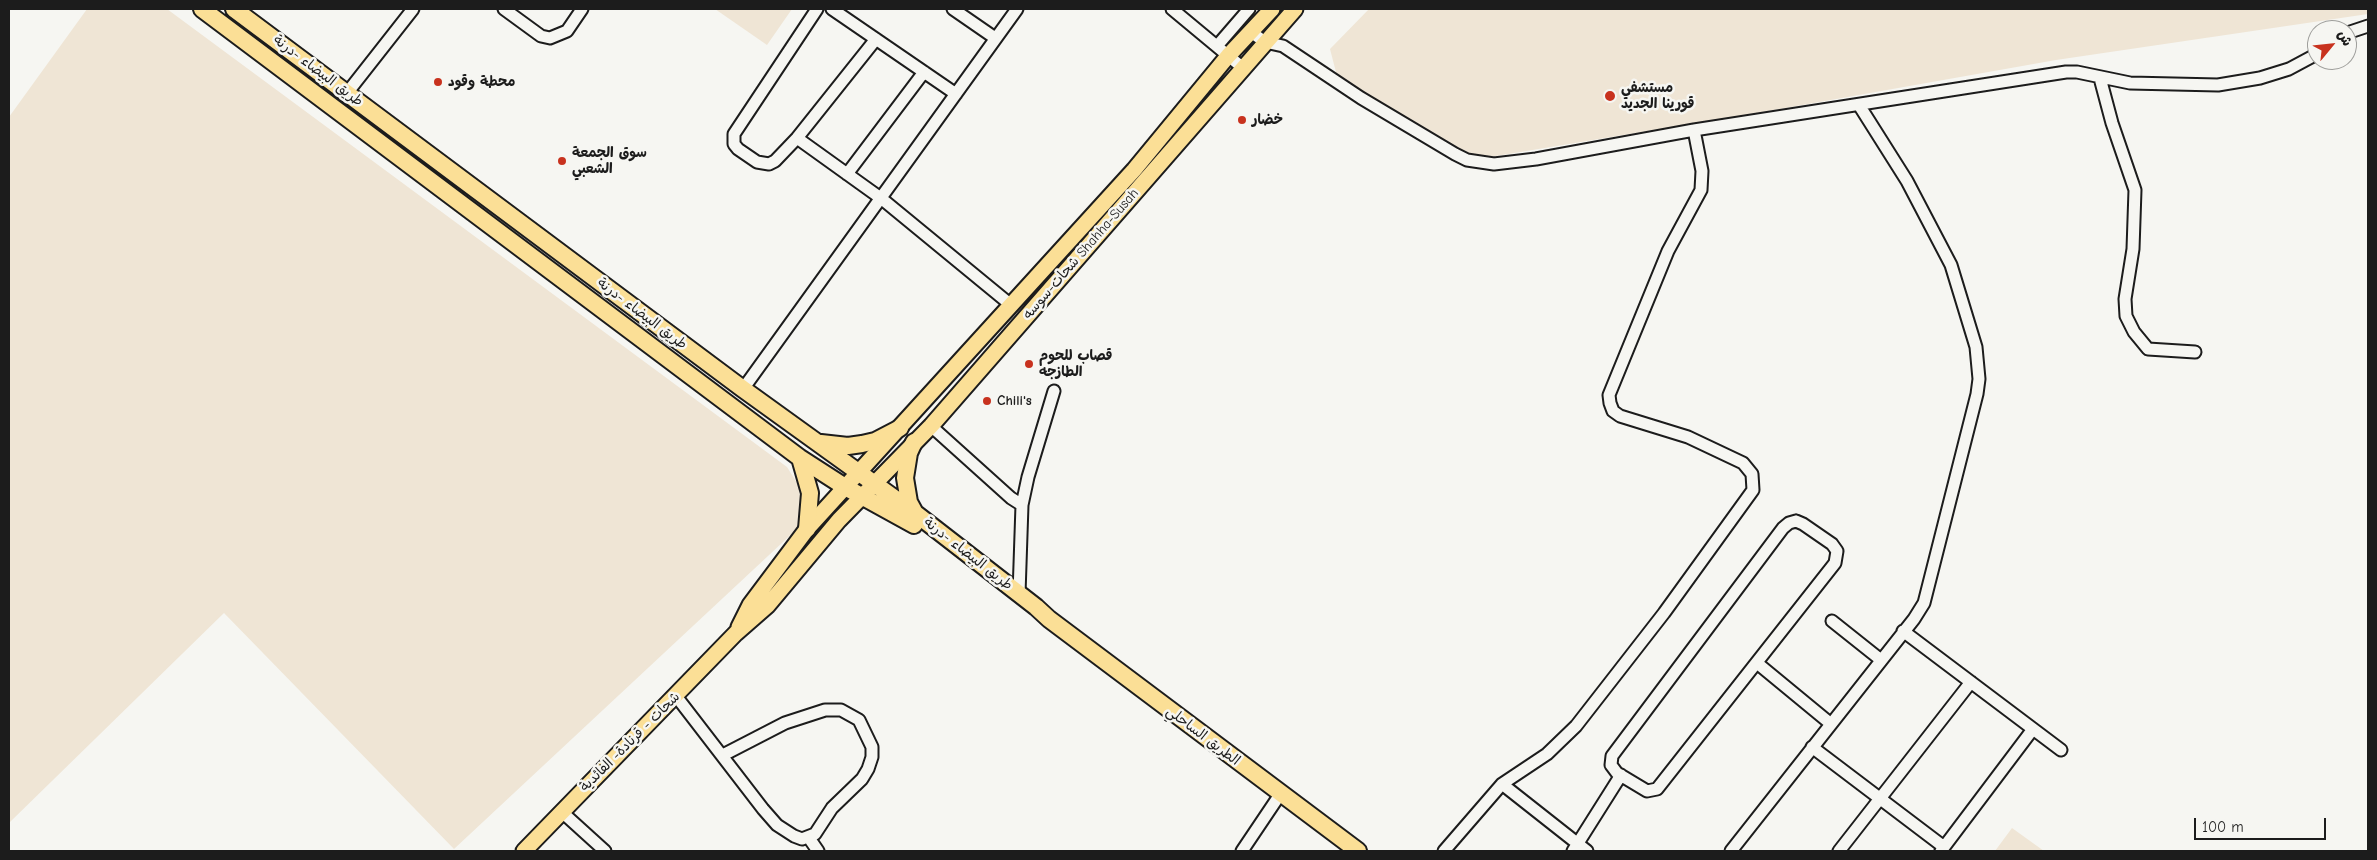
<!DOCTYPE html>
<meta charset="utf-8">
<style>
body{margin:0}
#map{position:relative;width:2377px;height:860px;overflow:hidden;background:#f6f6f2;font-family:"Comic Neue","Playpen Sans Arabic",sans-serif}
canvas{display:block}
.frame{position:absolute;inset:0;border:10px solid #1c1c1c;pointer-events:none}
.north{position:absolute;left:2307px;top:20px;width:50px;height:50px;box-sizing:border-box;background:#f6f6f2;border:1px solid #9f9f9c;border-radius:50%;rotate:62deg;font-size:14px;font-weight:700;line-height:20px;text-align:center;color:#1c1c1c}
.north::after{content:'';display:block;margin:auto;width:18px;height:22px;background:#c8321e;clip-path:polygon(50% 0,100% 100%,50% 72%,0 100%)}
.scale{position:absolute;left:2194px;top:818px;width:132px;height:22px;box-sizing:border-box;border:2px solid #1c1c1c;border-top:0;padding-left:6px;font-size:15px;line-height:18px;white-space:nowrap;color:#1c1c1c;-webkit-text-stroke:4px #f6f6f2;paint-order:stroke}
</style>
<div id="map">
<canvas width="2377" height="860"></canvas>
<div class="frame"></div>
<div class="north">ش</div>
<div class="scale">100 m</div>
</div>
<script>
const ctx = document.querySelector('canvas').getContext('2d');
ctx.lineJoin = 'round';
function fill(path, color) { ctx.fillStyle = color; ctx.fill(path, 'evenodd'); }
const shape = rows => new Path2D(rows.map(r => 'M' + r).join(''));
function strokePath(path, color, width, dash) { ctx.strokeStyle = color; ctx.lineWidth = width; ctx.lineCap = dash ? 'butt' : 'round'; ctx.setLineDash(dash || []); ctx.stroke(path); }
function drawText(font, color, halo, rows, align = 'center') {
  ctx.font = font + ' "Comic Neue","Playpen Sans Arabic",sans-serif'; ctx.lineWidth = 5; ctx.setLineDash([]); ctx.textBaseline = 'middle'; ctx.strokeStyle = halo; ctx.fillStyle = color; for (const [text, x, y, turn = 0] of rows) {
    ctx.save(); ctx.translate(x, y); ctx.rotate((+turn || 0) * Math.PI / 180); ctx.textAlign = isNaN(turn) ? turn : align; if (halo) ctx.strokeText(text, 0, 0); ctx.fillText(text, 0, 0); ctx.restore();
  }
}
const built = shape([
 [87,9,167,9,787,467,799,486,801,508,798,528,454,849,224,613,10,822,9,117],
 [715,9,792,9,767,45],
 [1369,9,2368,9,2368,14,2056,60,1763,112,1484,158,1471,155,1338,80,1330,49],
 [2012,828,2044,851,1995,851]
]);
const minor = shape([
 [504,9,541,36,550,38,567,31,582,9],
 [817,9,734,134,734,144,738,149,757,162,769,164,775,161,797,138,876,39],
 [832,9,956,94],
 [953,9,995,38],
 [1172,9,1243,68],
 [1251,32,1265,42,1283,46,1361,98,1455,154,1467,160,1494,164,1536,159,1694,130,2066,72,2077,72,2130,83,2218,85,2260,78,2289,69,2317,54],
 [2347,33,2368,26],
 [1217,46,1249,9],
 [2100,78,2112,123,2135,190,2133,249,2125,299,2126,316,2134,332,2148,349,2195,352],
 [347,93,413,9],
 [797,138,882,199,1011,305],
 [847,174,924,72],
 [743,389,1017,9],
 [931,426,1011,498,1022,505,1028,477,1054,391],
 [1796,521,1803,524,1832,544,1837,551,1835,563,1657,789,1647,791,1617,773,1611,765,1612,756,1783,528,1789,523,1796,521],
 [1019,594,1022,505],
 [1832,621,1881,660],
 [1903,631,2061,750],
 [1757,663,1831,724],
 [676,696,763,809,777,825,794,836,802,839,815,834,832,808,862,779,868,769,872,757,872,747,859,720,841,710,825,710,785,723,723,755],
 [1812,747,1944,847],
 [1502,784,1587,851],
 [562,812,605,851],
 [809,838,818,851],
 [1242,851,1281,793],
 [1444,851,1502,784,1547,754,1576,726,1664,613,1753,490,1752,474,1743,463,1688,437,1620,416,1613,411,1610,403,1609,395,1668,251,1701,190,1702,171,1694,130],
 [1573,851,1621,775],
 [1731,851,1914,619,1924,603,1977,394,1979,379,1976,347,1951,265,1907,181,1859,105],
 [1839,851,1971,682],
 [1941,851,2033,729]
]);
const major = shape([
 [739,627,750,605,807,529,1134,170,1228,56,1272,9],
 [524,851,736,633,768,605,839,520,931,426,1295,9]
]);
const highway = shape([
 [202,9,800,458,845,487,914,525],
 [234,9,743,389,915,513,1036,607,1049,619,1358,851],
 [914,442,909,453,905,478,909,502,915,513],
 [821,443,848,446,862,444,875,441,900,428],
 [800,458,810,493,807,529]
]);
const markers = [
 [438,82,5,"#c8321e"],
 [1610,96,6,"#c8321e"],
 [1242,120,5,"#c8321e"],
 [562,161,5,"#c8321e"],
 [1029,364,5,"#c8321e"],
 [987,401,5,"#c8321e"]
];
const streetNames = [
 ["طريق البيضاء -درنة",318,71,37],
 ["شحات-سوسه Shahha-Susah",1081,254,-49],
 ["طريق البيضاء -درنة",642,314,37],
 ["طريق البيضاء -درنة",968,554,38],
 ["الطريق الساحلي",1203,736,37],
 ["شحات - قرنادة- الفائدية",630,742,-45]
];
const poiNames = [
 ["محطة وقود",448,82],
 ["مستشفي",1621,88],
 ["قورينا الجديد",1621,104],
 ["خضار",1252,120],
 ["سوق الجمعة",572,153],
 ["الشعبي",572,169],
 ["قصاب للحوم",1039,356],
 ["الطازجه",1039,372],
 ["Chili's",997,401]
];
fill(built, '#efe5d5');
strokePath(minor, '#1c1c1c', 15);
strokePath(major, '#1c1c1c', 19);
strokePath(highway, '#1c1c1c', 20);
strokePath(minor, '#f6f6f2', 11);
strokePath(major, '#fbdf96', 15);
strokePath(highway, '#fbdf96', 16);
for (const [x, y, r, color] of markers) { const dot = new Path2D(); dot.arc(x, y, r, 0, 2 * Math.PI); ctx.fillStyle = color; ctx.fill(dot); strokePath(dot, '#f6f6f2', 2); }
drawText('14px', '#1c1c1c', '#f6f6f2', streetNames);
drawText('bold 14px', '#1c1c1c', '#f6f6f2', poiNames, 'left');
</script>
